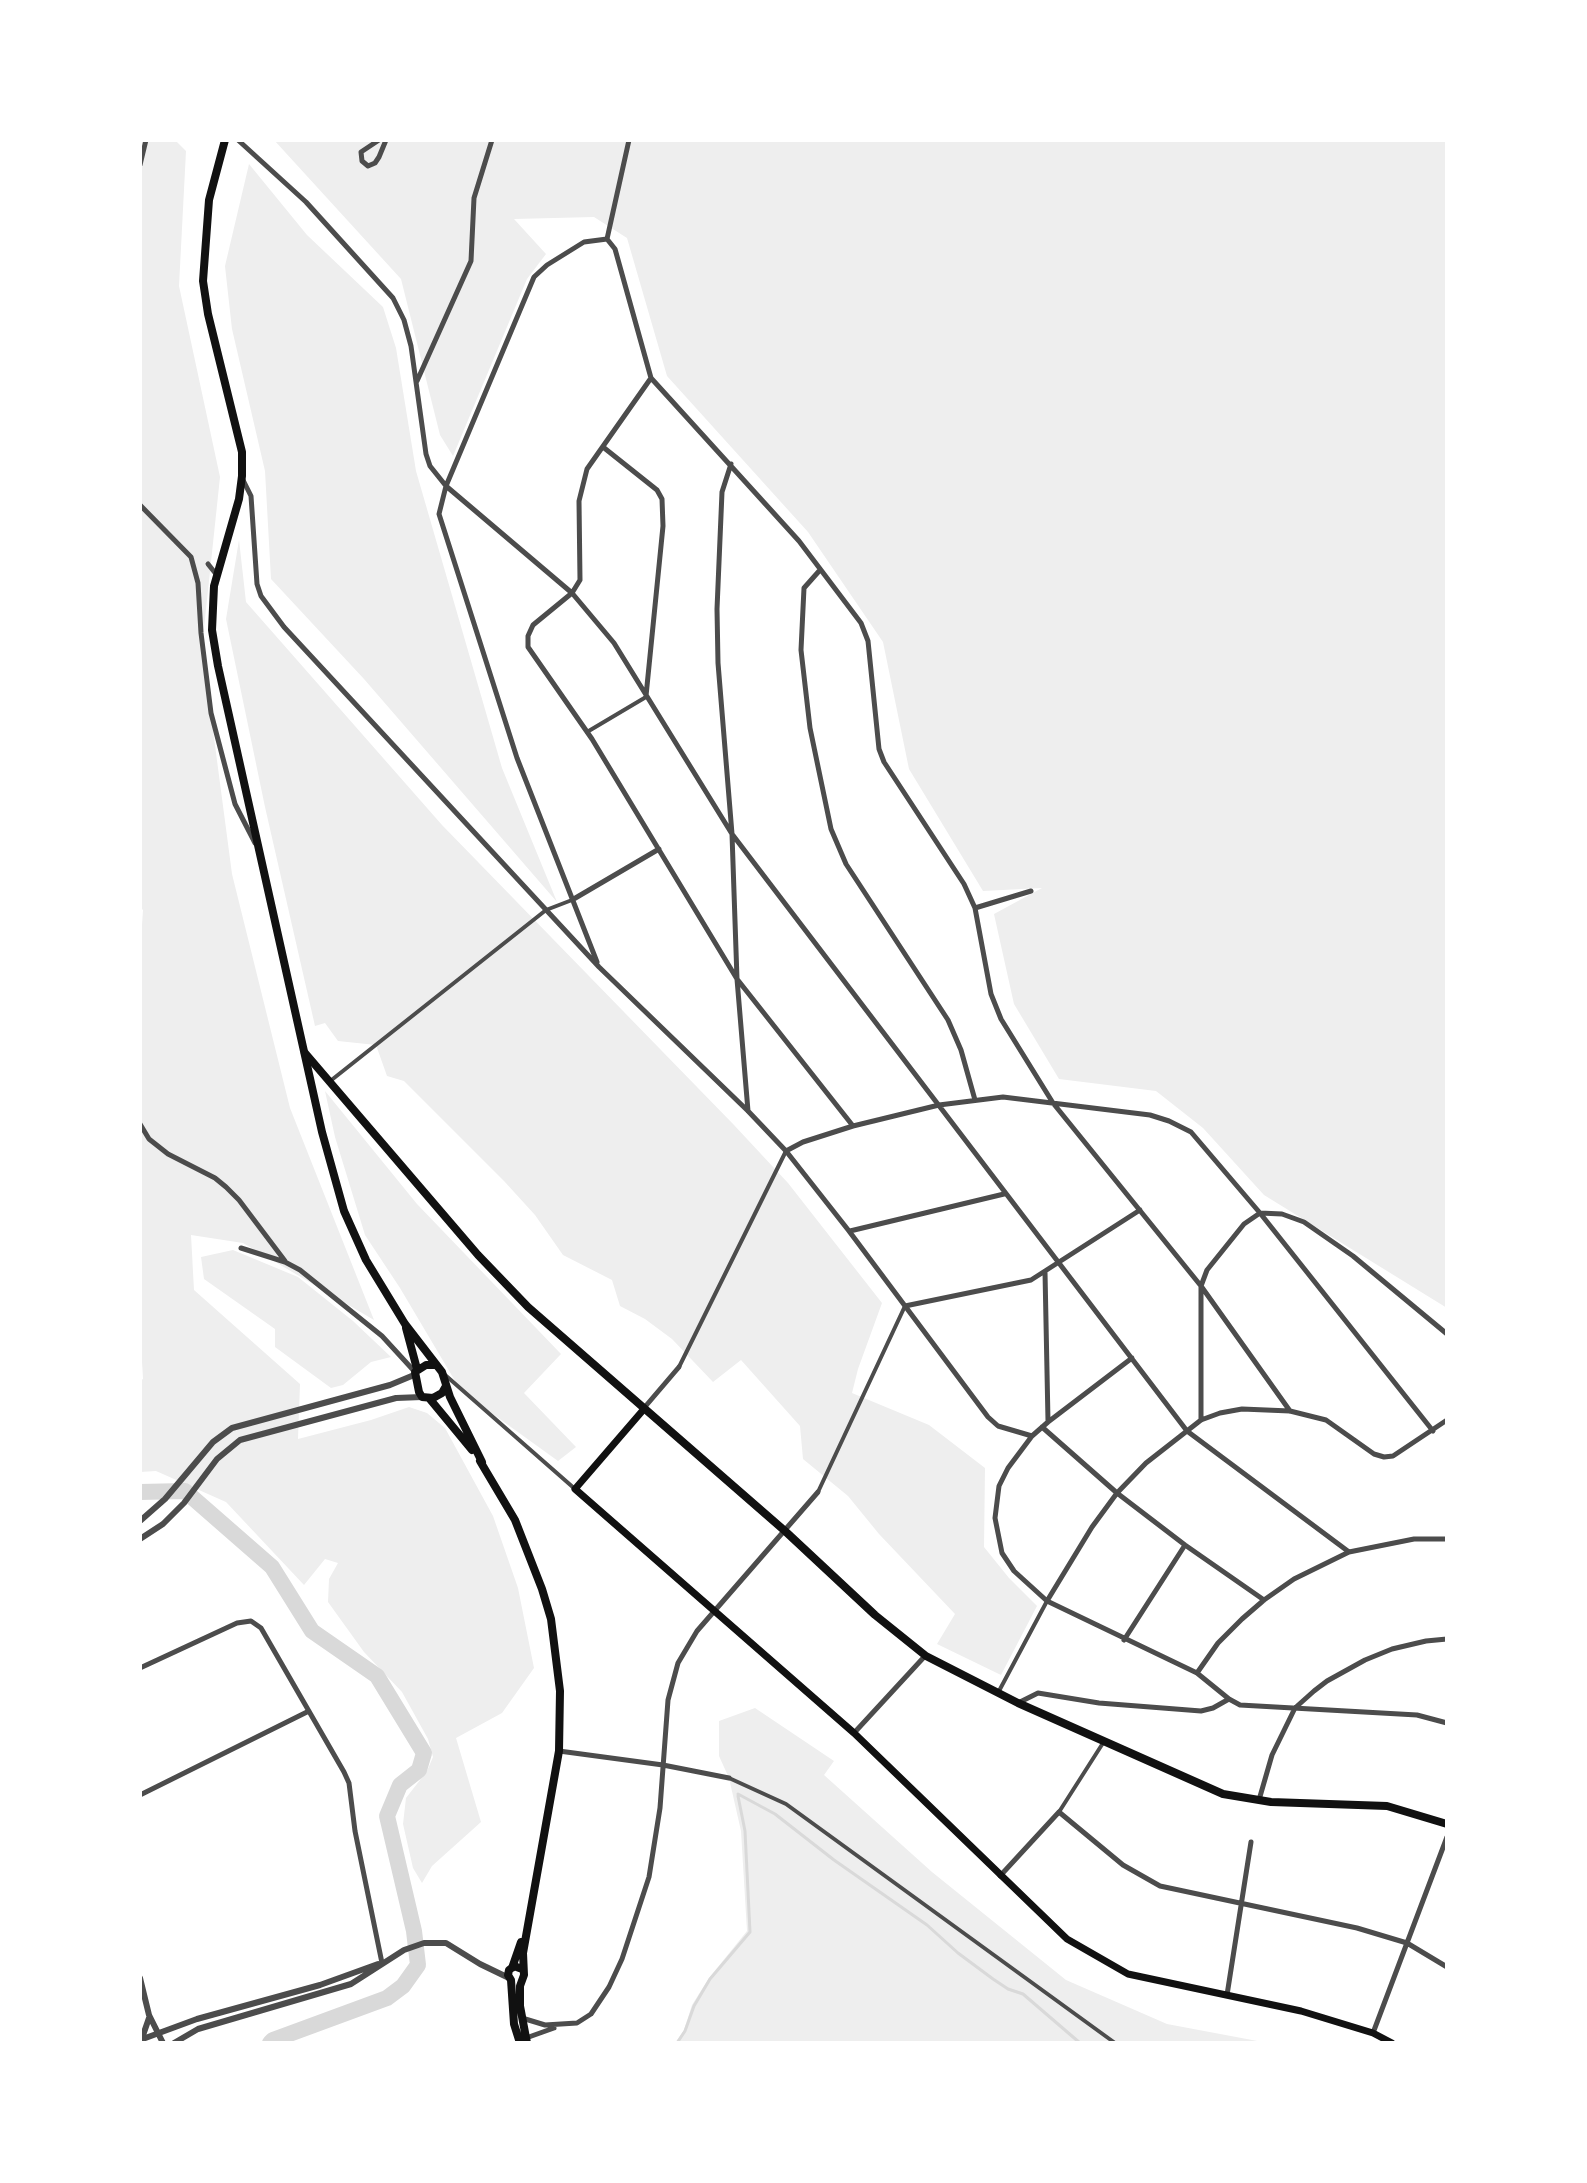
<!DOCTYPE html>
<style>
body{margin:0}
#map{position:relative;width:1587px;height:2183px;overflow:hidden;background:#fff;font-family:"Varela Round",sans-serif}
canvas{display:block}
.frame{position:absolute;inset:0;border:142px solid #fff;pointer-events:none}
</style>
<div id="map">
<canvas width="1587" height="2183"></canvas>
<div class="frame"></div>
</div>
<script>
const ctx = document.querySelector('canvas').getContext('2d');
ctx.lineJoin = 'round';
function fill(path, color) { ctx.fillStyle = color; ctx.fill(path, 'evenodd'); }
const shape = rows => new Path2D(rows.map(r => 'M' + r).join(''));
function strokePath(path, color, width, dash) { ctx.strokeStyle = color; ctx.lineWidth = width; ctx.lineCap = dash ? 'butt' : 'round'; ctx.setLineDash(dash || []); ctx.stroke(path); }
const green = shape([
 [140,140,175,140,186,151,179,286,220,477,202,647,232,874,290,1108,374,1320,243,1243,191,1235,194,1290,300,1384,298,1439,371,1420,409,1407,427,1413,445,1428,493,1516,518,1588,534,1668,502,1713,456,1738,481,1822,432,1866,422,1883,413,1868,403,1824,406,1798,427,1771,433,1757,428,1739,402,1692,364,1652,328,1602,329,1579,338,1563,325,1559,304,1585,226,1502,156,1471,140,1472,140,1381,143,1379,140,1327,140,954,143,910,140,907],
 [274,140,1447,140,1447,1308,1264,1195,1203,1128,1156,1091,1059,1079,1014,1004,994,914,1042,888,983,891,909,769,883,642,808,532,667,376,627,238,594,217,514,219,546,254,527,279,453,456,440,435,401,279],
 [249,164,307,235,383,307,396,348,416,471,502,768,557,902,364,679,271,579,265,471,232,329,225,266],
 [239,540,246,602,442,825,734,1125,788,1183,882,1303,858,1369,852,1393,929,1425,985,1468,984,1547,1009,1578,1037,1606,1001,1675,937,1644,955,1614,879,1534,848,1496,803,1459,800,1426,741,1360,713,1382,672,1339,645,1319,620,1306,612,1280,563,1255,535,1215,504,1181,404,1081,387,1076,376,1045,338,1041,325,1023,315,1026,265,807,226,619],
 [325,1091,417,1204,561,1354,524,1393,576,1447,558,1461,461,1391,400,1288,365,1235,335,1137],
 [233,1250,298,1277,353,1321,391,1357,371,1362,343,1385,331,1388,275,1347,275,1329,204,1279,201,1257],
 [755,1708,834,1761,824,1775,932,1872,1066,1980,1167,2024,1268,2043,675,2043,684,2030,692,2005,709,1978,747,1931,741,1831,729,1778,719,1756,719,1721]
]);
const stream = shape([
 [738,1794,775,1814,834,1860,927,1925,958,1953,993,1979,1008,1989,1023,1994,1080,2043],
 [677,2043,685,2031,694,2006,710,1979,750,1932,745,1831,738,1796]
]);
const river = shape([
 [140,1492,185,1491,272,1567,312,1631,377,1676,424,1753,419,1770,400,1785,387,1816,414,1931,418,1965,403,1986,387,1998,273,2040,270,2043]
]);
const pedestrian = shape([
 [587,732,646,697],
 [329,1082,546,910,572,900],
 [679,1367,786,1151],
 [444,1374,575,1489],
 [818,1492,905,1306],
 [999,1691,1047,1601],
 [729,1778,786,1804,1115,2043],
 [1059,1812,1103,1743]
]);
const minor = shape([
 [238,140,306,202,393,298,404,320,411,346,426,454,430,466,446,486,572,593,614,643,732,834,1187,1431,1349,1552],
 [379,140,361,152,362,161,368,166,375,163,379,157,386,140],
 [629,140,607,239,615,249,651,378,799,541,861,623,868,641,879,749,884,762,964,884,975,908,991,994,1001,1019,1053,1103,1201,1286,1290,1411],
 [140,165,146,140],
 [651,378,587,469,579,501,580,580,572,593,533,625,528,636,528,647,592,739,737,979,853,1126],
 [417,381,471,261,474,198,492,140],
 [603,447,657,490,662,499,663,526,646,696],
 [731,464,722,492,717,609,718,663,732,834,737,979,748,1111],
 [243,480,251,496,257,584,261,596,284,627,599,967,748,1111,786,1151,849,1231,988,1417,998,1426,1032,1436],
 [140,505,191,557,198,583,201,633,211,713,235,804,255,843],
 [208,564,216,574],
 [820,570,804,588,801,650,810,728,831,829,846,864,948,1020,961,1050,975,1100],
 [572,900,659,849],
 [975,908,1031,891],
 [597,962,517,758,439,514,446,486,534,277,547,265,584,242,607,239],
 [140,1124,149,1139,168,1154,215,1178,226,1187,239,1200,285,1261],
 [786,1151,803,1142,853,1126,939,1105,1003,1097,1150,1115,1169,1121,1191,1132,1260,1213,1433,1431],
 [850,1231,1004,1194],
 [241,1248,285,1262,300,1270,382,1336,415,1372],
 [1045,1272,1048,1421],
 [905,1306,1031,1280,1140,1210],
 [1132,1358,1048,1422,1032,1436,1008,1468,999,1486,995,1518,1002,1553,1014,1571,1047,1601,1197,1673,1229,1699,1240,1705,1417,1715,1447,1723],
 [644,1408,679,1367],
 [1201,1420,1201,1286,1207,1270,1244,1224,1260,1213,1282,1214,1304,1222,1353,1256,1447,1334],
 [1042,1427,1117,1493,1185,1545,1264,1600],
 [1047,1601,1092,1527,1117,1493,1146,1463,1201,1420,1220,1413,1242,1409,1290,1411,1326,1420,1374,1454,1384,1457,1393,1456,1447,1420],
 [1124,1640,1185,1545],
 [140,1668,237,1623,251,1621,261,1628,344,1772,349,1783,355,1831,382,1963],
 [1197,1673,1218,1643,1242,1619,1264,1600,1294,1579,1349,1552,1414,1539,1447,1539],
 [1018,1703,1038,1693,1099,1703,1201,1711,1213,1708,1229,1699],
 [854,1733,925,1656],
 [559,1751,663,1765,729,1778],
 [140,1795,309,1711],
 [1259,1800,1272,1755,1295,1708,1314,1691,1327,1681,1365,1660,1392,1649,1426,1641,1447,1639],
 [1000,1876,1059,1812,1123,1865,1160,1886,1357,1928,1407,1943,1447,1967],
 [1227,1995,1251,1842],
 [522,2018,545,2025,577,2023,591,2014,609,1987,622,1959,649,1877,660,1808,668,1700,678,1663,697,1631,818,1492],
 [1373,2033,1447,1837],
 [526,2038,554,2028]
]);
const tertiary = shape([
 [140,1521,165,1499,213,1442,232,1428,390,1385,414,1375],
 [140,1539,163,1524,184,1503,217,1459,240,1440,396,1398,422,1397],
 [140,1978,149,2015,163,2043],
 [140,2040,197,2019,320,1985,378,1964],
 [141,2041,149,2018],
 [174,2043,198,2029,351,1984,404,1950,424,1943,446,1943,480,1964,509,1978]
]);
const secondary = shape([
 [644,1409,575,1489,854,1733,1067,1939,1128,1974,1301,2011,1373,2033,1392,2043]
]);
const primary = shape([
 [225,140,209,200,203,281,208,314,242,452,242,476,239,499,214,586,212,630,218,666,322,1132,344,1211,366,1260,405,1324,442,1372,450,1397,482,1462],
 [406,1328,417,1369],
 [435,1365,426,1365,415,1372,419,1392,422,1397,433,1398,442,1393,446,1386],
 [429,1398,472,1450],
 [480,1461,515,1520,542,1589,551,1619,560,1691,559,1751,523,1953,524,1975,520,1986,520,2006,527,2043],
 [512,1968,521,1942],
 [520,2043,514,2024,511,1980,508,1975,509,1970,514,1966,522,1969]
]);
const trunk = shape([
 [305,1053,478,1255,528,1307,785,1531,875,1615,926,1656,1018,1703,1223,1794,1271,1802,1387,1806,1447,1824]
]);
fill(green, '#eee');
strokePath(stream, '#d9d9d9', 3);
strokePath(river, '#d9d9d9', 16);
strokePath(pedestrian, '#4c4c4c', 4);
strokePath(minor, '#4c4c4c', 5);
strokePath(tertiary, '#4c4c4c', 6);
strokePath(secondary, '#111', 7);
strokePath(primary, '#111', 8);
strokePath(trunk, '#111', 8);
</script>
